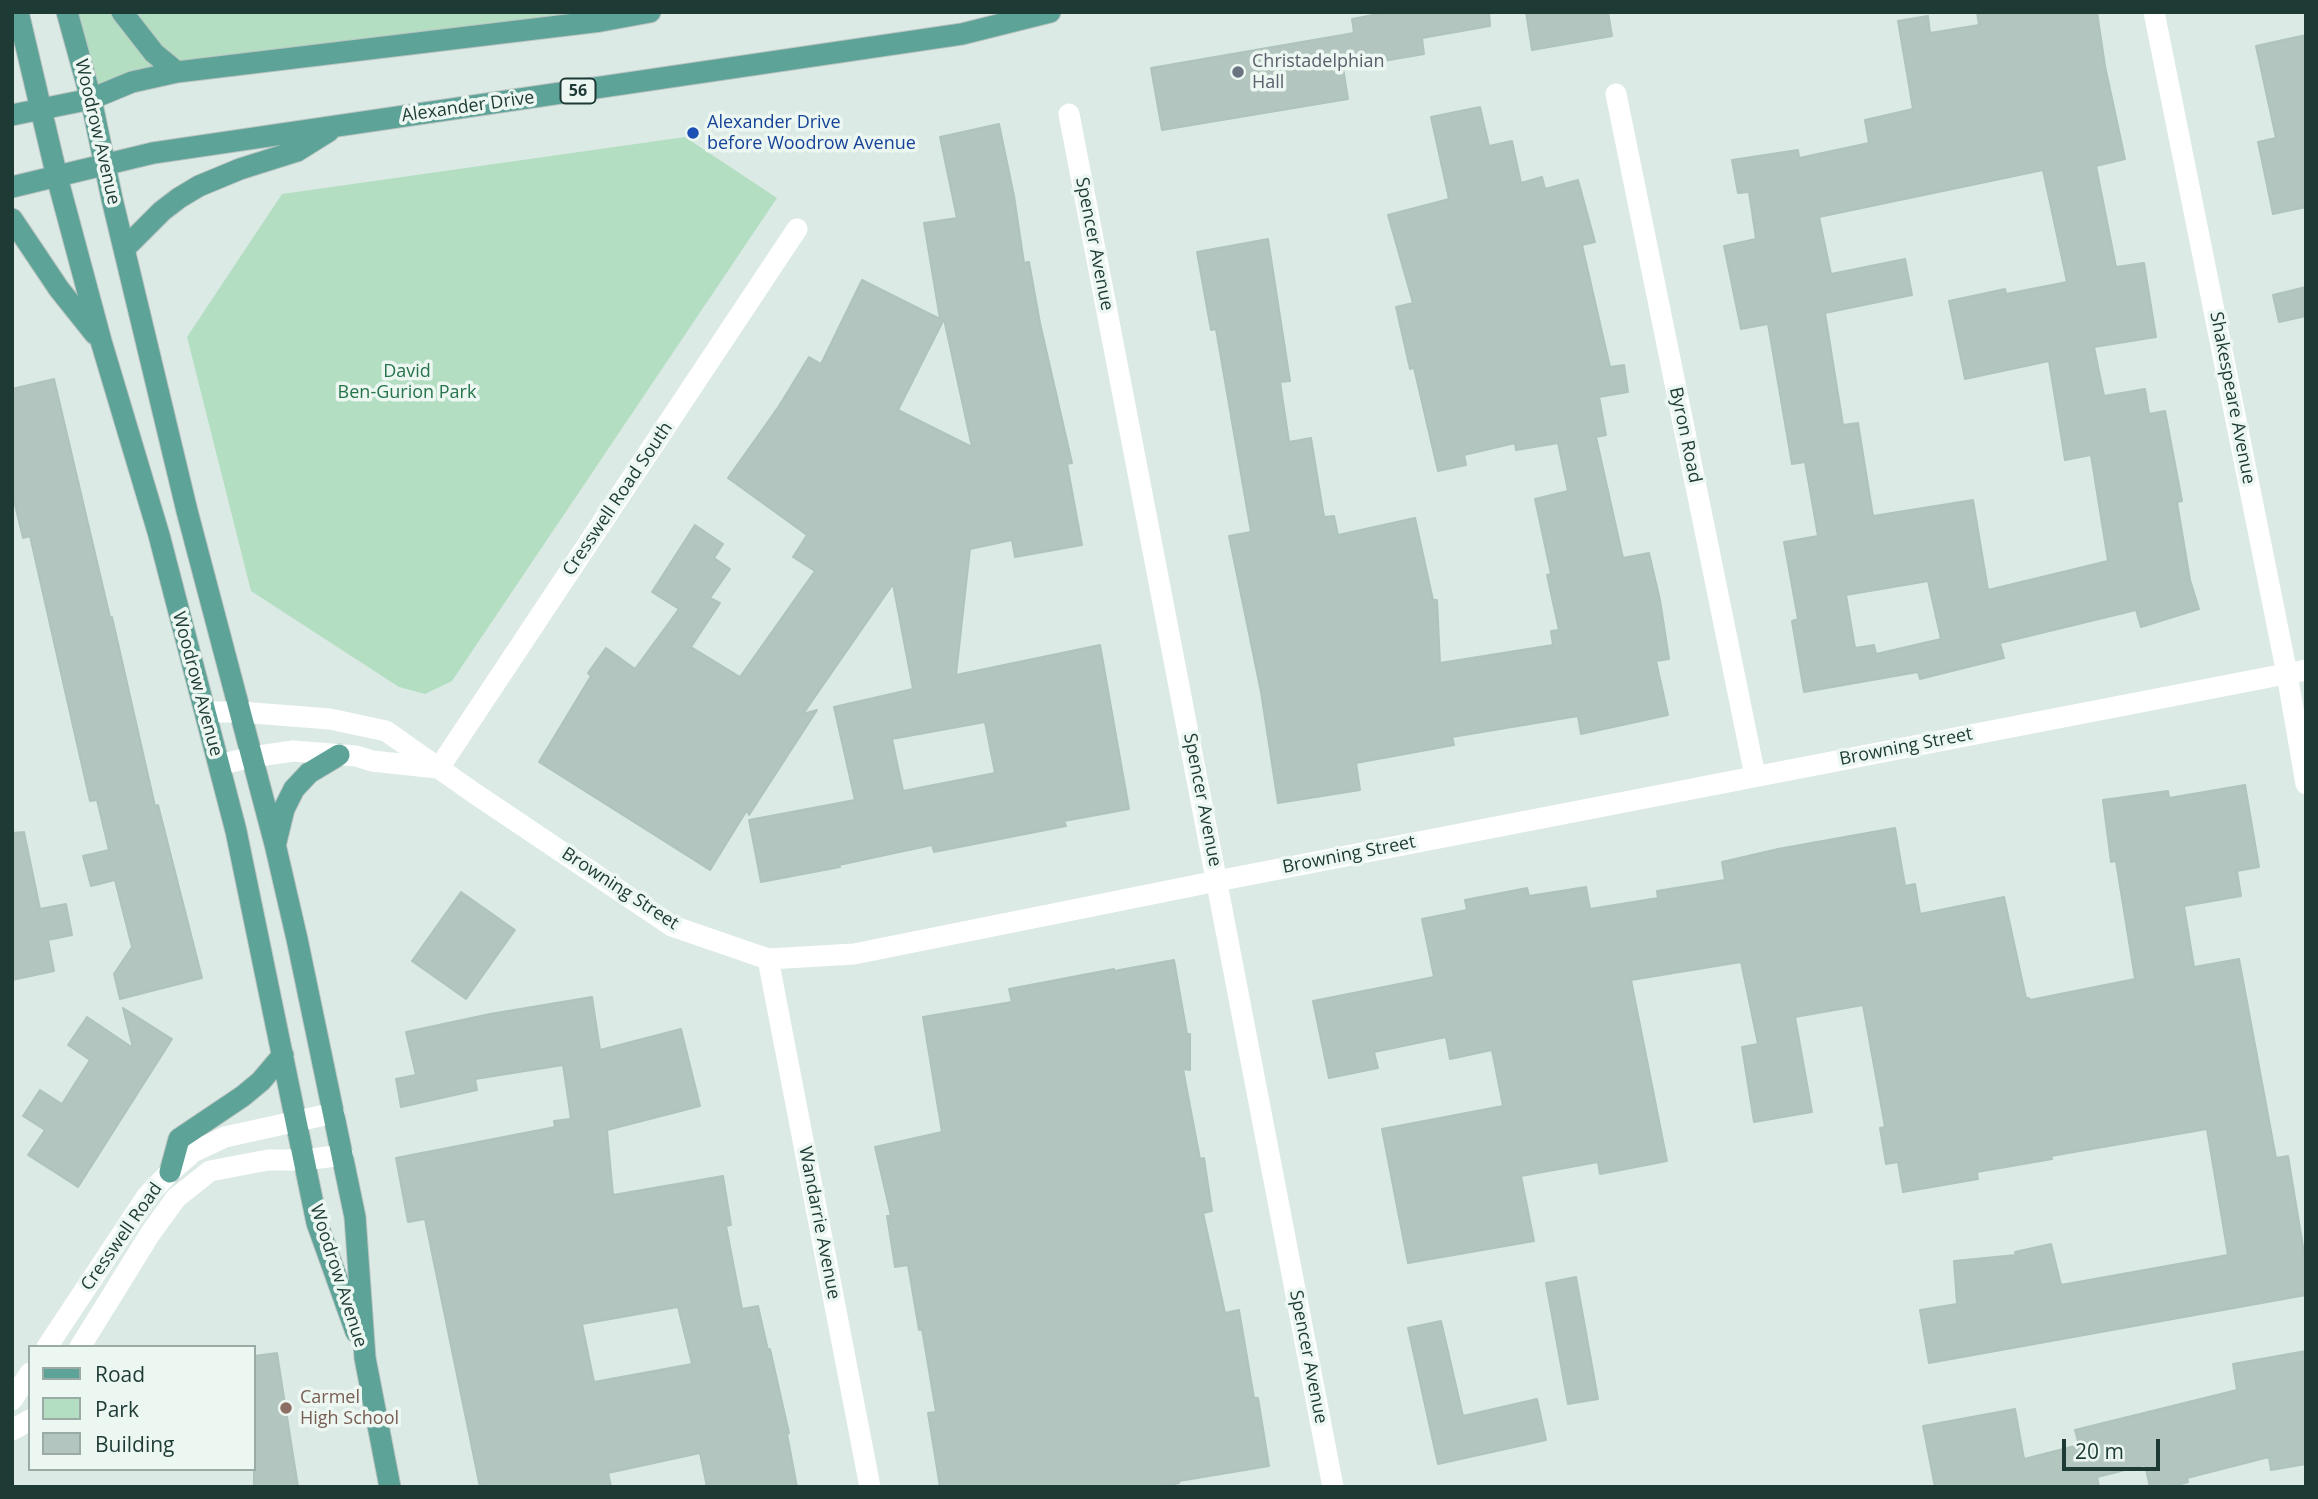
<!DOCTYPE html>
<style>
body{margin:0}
#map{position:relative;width:2318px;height:1499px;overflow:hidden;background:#dceae5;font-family:"Open Sans",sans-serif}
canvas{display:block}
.frame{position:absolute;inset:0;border:14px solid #1d3a35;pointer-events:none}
.legend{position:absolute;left:28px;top:1345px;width:228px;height:126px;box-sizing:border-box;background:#edf7f2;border:2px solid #9aaba6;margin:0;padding:9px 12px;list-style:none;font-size:21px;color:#1d3a35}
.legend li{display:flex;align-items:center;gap:14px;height:35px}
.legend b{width:35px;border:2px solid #9aaba6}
.scale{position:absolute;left:2062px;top:1439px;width:98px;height:32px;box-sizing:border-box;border:4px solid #1d3a35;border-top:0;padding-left:9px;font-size:21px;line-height:24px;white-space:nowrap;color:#1d3a35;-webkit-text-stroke:5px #edf7f2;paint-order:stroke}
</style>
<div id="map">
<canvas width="2318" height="1499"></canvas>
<div class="frame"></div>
<ul class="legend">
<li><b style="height:9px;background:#5da397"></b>Road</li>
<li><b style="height:19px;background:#b3dec2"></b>Park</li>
<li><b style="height:19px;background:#b2c5be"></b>Building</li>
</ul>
<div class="scale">20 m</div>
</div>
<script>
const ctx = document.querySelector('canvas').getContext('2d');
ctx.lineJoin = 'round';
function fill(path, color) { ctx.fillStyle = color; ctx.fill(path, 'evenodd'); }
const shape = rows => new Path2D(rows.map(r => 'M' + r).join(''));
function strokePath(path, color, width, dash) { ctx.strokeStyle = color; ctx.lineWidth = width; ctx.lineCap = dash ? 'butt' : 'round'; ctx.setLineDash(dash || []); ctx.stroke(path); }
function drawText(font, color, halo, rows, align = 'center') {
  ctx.font = font + ' "Open Sans",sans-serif'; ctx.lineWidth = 7; ctx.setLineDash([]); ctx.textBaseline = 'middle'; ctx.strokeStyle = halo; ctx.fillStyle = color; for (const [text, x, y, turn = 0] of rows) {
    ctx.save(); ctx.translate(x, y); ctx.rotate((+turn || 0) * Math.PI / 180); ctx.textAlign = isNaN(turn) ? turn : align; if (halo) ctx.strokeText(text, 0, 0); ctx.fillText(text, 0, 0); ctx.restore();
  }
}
const green = shape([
 [67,12,589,12,177,72,91,99],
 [685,137,777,198,452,681,425,694,399,687,251,591,187,337,282,194]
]);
const building = shape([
 [1389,12,1489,12,1490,26,1422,38,1424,54,1343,68,1348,99,1162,130,1151,68,1354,33,1352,19,1389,12],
 [1526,12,1608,12,1612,36,1532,50,1526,12],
 [1977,12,2097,12,2105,66,2125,159,2096,166,2116,267,2144,263,2156,337,2094,347,2104,396,2145,389,2149,414,2165,411,2182,501,2177,502,2190,580,2199,609,2141,627,2136,610,2000,643,2004,658,1920,679,1918,672,1804,692,1792,621,1798,619,1784,542,1818,536,1805,462,1792,464,1768,324,1741,329,1724,246,1756,239,1749,192,1738,193,1732,160,1798,150,1799,158,1869,143,1865,120,1913,109,1898,21,1928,16,1930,33,1979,25,1977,12],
 [2043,170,2067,282,2006,294,2005,289,1949,301,1965,379,2049,361,2065,460,2091,455,2108,561,1988,590,1973,500,1873,516,1858,423,1843,425,1825,313,1912,295,1905,259,1831,274,1819,217,2043,170],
 [1928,581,1941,639,1876,654,1874,645,1855,648,1846,595,1928,581],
 [2306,35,2306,207,2273,214,2258,142,2276,138,2256,46,2306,35],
 [1480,107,1489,146,1512,141,1521,183,1542,177,1545,189,1578,180,1595,242,1582,245,1610,367,1624,365,1628,392,1599,397,1606,435,1596,437,1623,558,1649,553,1660,600,1669,659,1656,661,1668,715,1581,734,1578,716,1452,737,1454,745,1356,763,1360,790,1278,803,1261,692,1229,536,1251,532,1216,329,1211,330,1197,252,1268,239,1290,381,1280,382,1289,442,1311,438,1324,517,1334,516,1338,535,1415,518,1433,600,1437,600,1440,663,1553,645,1551,631,1559,630,1547,575,1551,574,1535,499,1568,491,1558,443,1516,450,1515,443,1464,455,1466,465,1438,471,1414,368,1410,369,1396,307,1413,303,1388,215,1449,199,1431,117,1480,107],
 [999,124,1014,196,1024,263,1029,262,1040,323,1072,463,1067,464,1082,545,1015,557,1012,540,970,549,956,675,1100,645,1129,809,1064,821,1066,826,934,852,932,845,839,865,840,867,761,882,749,820,855,800,834,707,913,689,893,584,803,714,817,710,749,815,747,810,710,870,539,762,591,676,588,673,606,648,635,669,679,609,652,592,695,525,723,544,714,558,730,569,710,598,720,603,691,647,740,677,815,571,793,557,807,535,728,478,779,406,809,357,821,364,862,280,940,319,924,223,957,218,940,137,999,124],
 [944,319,972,447,898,410,944,319],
 [985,722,995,773,903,791,892,739,985,722],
 [2306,287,2306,316,2279,322,2273,295,2306,287],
 [54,379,110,617,112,617,155,806,158,805,202,978,120,999,114,974,132,947,115,880,91,886,83,856,109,850,97,800,90,801,30,536,23,538,12,492,12,389,54,379],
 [2245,785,2259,867,2237,871,2241,896,2184,906,2194,967,2239,959,2276,1158,2288,1156,2306,1265,2306,1295,1929,1363,1920,1310,1957,1304,1954,1261,2016,1255,2015,1252,2051,1244,2061,1285,2228,1255,2207,1129,2051,1156,2052,1159,1977,1172,1978,1179,1903,1192,1898,1162,1886,1164,1880,1128,1885,1127,1863,1005,1795,1017,1812,1112,1754,1122,1742,1047,1758,1044,1741,962,1631,980,1667,1161,1600,1174,1598,1162,1521,1176,1534,1241,1408,1263,1382,1129,1503,1106,1492,1050,1450,1059,1446,1037,1374,1052,1378,1068,1329,1078,1313,1001,1434,977,1422,919,1467,910,1465,900,1527,888,1529,896,1586,887,1590,909,1658,898,1657,891,1725,880,1722,862,1778,849,1895,828,1905,886,1915,884,1920,914,2004,897,2026,998,2029,998,2030,1000,2135,979,2116,861,2111,862,2103,800,2168,791,2169,798,2245,785],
 [24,832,40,909,66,904,72,935,48,940,54,971,12,980,12,833,24,832],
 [461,892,515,930,466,999,412,961,461,892],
 [1174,960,1187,1034,1190,1034,1190,1070,1183,1069,1200,1159,1204,1158,1212,1211,1203,1213,1225,1313,1239,1310,1254,1398,1258,1398,1269,1466,1179,1481,1179,1483,1160,1487,940,1487,928,1413,936,1412,922,1329,919,1330,908,1265,895,1267,887,1216,891,1216,875,1147,942,1132,923,1017,1012,1002,1009,989,1114,969,1114,971,1174,960],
 [592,997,600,1050,681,1029,700,1106,607,1130,613,1195,723,1176,731,1225,726,1226,742,1309,758,1306,768,1350,770,1349,789,1433,787,1434,797,1487,707,1487,700,1453,608,1473,611,1487,480,1487,425,1219,408,1222,396,1158,555,1127,554,1121,571,1119,563,1065,475,1079,477,1090,401,1107,396,1079,416,1075,406,1032,490,1014,592,997],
 [678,1307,692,1364,594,1382,582,1324,678,1307],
 [123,1008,172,1039,78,1187,28,1155,45,1130,23,1116,40,1090,62,1104,90,1060,68,1045,87,1017,133,1048,123,1008],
 [1576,1277,1598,1399,1568,1404,1546,1283,1576,1277],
 [1441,1321,1463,1416,1537,1399,1546,1440,1438,1464,1408,1328,1441,1321],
 [2306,1351,2306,1464,2271,1470,2269,1457,2187,1478,2188,1482,2171,1487,2150,1487,2145,1465,2097,1477,2099,1487,1935,1487,1923,1426,2015,1409,2024,1459,2079,1445,2075,1430,2237,1390,2233,1364,2306,1351],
 [277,1353,298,1487,254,1487,254,1356,277,1353]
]);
const minor = shape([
 [2154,12,2287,674,2306,784],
 [1616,94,1755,776],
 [1069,114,1333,1487],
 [205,712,240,712,330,719,386,731,474,793,672,926,768,959,854,954,1217,881,2306,670],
 [219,765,252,757,293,751,356,756,372,761,437,768],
 [439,768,797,229],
 [768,959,870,1487],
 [47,1347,147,1196,170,1172,193,1152,225,1137,334,1113],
 [80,1347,150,1234,176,1198,210,1171,268,1160,304,1160,343,1155],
 [12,1400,30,1373],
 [12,1430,30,1420]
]);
const primary = shape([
 [18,12,57,177,101,341,159,535,236,831,317,1223,356,1332],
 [67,12,91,99,112,199,187,511,275,844,297,939,355,1217,365,1358,390,1487],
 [122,12,154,53,177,72],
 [12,115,91,99,132,82,177,72,601,21,650,12],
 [12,187,153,153,962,34,1050,12],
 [12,219,59,289,95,334],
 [125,248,162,211,179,198,199,186,240,169,297,151,329,131],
 [276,842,284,809,294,789,309,773,339,755],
 [170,1172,179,1139,243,1096,261,1081,283,1055]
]);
const markers = [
 [1238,72,7,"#6b7280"],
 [693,133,7,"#1a4fb4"],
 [286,1408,7,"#8d6e63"]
];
const shields = [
 [578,91,35]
];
const shieldNames = [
 ["56",578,91]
];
const worshipNames = [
 ["Christadelphian",1252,62],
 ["Hall",1252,83]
];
const streetNames = [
 ["Alexander Drive",468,107,-8],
 ["Woodrow Avenue",97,132,77],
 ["Spencer Avenue",1094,244,79],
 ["Shakespeare Avenue",2232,398,79],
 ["Byron Road",1685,435,78],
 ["Cresswell Road South",618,499,-56],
 ["Woodrow Avenue",197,684,75],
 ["Browning Street",1906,747,-11],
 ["Spencer Avenue",1202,800,79],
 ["Browning Street",1349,855,-11],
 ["Browning Street",620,889,33],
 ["Wandarrie Avenue",819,1223,79],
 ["Cresswell Road",122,1237,-55],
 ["Woodrow Avenue",338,1276,72],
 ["Spencer Avenue",1308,1357,79]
];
const transitNames = [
 ["Alexander Drive",707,123],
 ["before Woodrow Avenue",707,144]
];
const parkNames = [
 ["David",407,372],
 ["Ben-Gurion Park",407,393]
];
const educationNames = [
 ["Carmel",300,1398],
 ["High School",300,1419]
];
fill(green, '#b3dec2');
fill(building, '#b2c5be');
strokePath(building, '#aec4bd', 2);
strokePath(primary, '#bbc4c2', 23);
strokePath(minor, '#fff', 21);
strokePath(primary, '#5da397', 21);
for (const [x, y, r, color] of markers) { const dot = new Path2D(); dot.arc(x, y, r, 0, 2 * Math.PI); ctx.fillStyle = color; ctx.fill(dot); strokePath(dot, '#edf7f2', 2.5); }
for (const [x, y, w] of shields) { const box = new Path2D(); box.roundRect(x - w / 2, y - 12.5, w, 25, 5); ctx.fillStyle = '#edf7f2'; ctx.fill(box); strokePath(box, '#1d3a35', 2); }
drawText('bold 16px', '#1d3a35', null, shieldNames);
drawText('18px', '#5b616d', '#edf7f2', worshipNames, 'left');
drawText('18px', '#1d3a35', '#edf7f2', streetNames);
drawText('18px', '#164399', '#edf7f2', transitNames, 'left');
drawText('18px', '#25744a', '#edf7f2', parkNames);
drawText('18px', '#785e54', '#edf7f2', educationNames, 'left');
</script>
